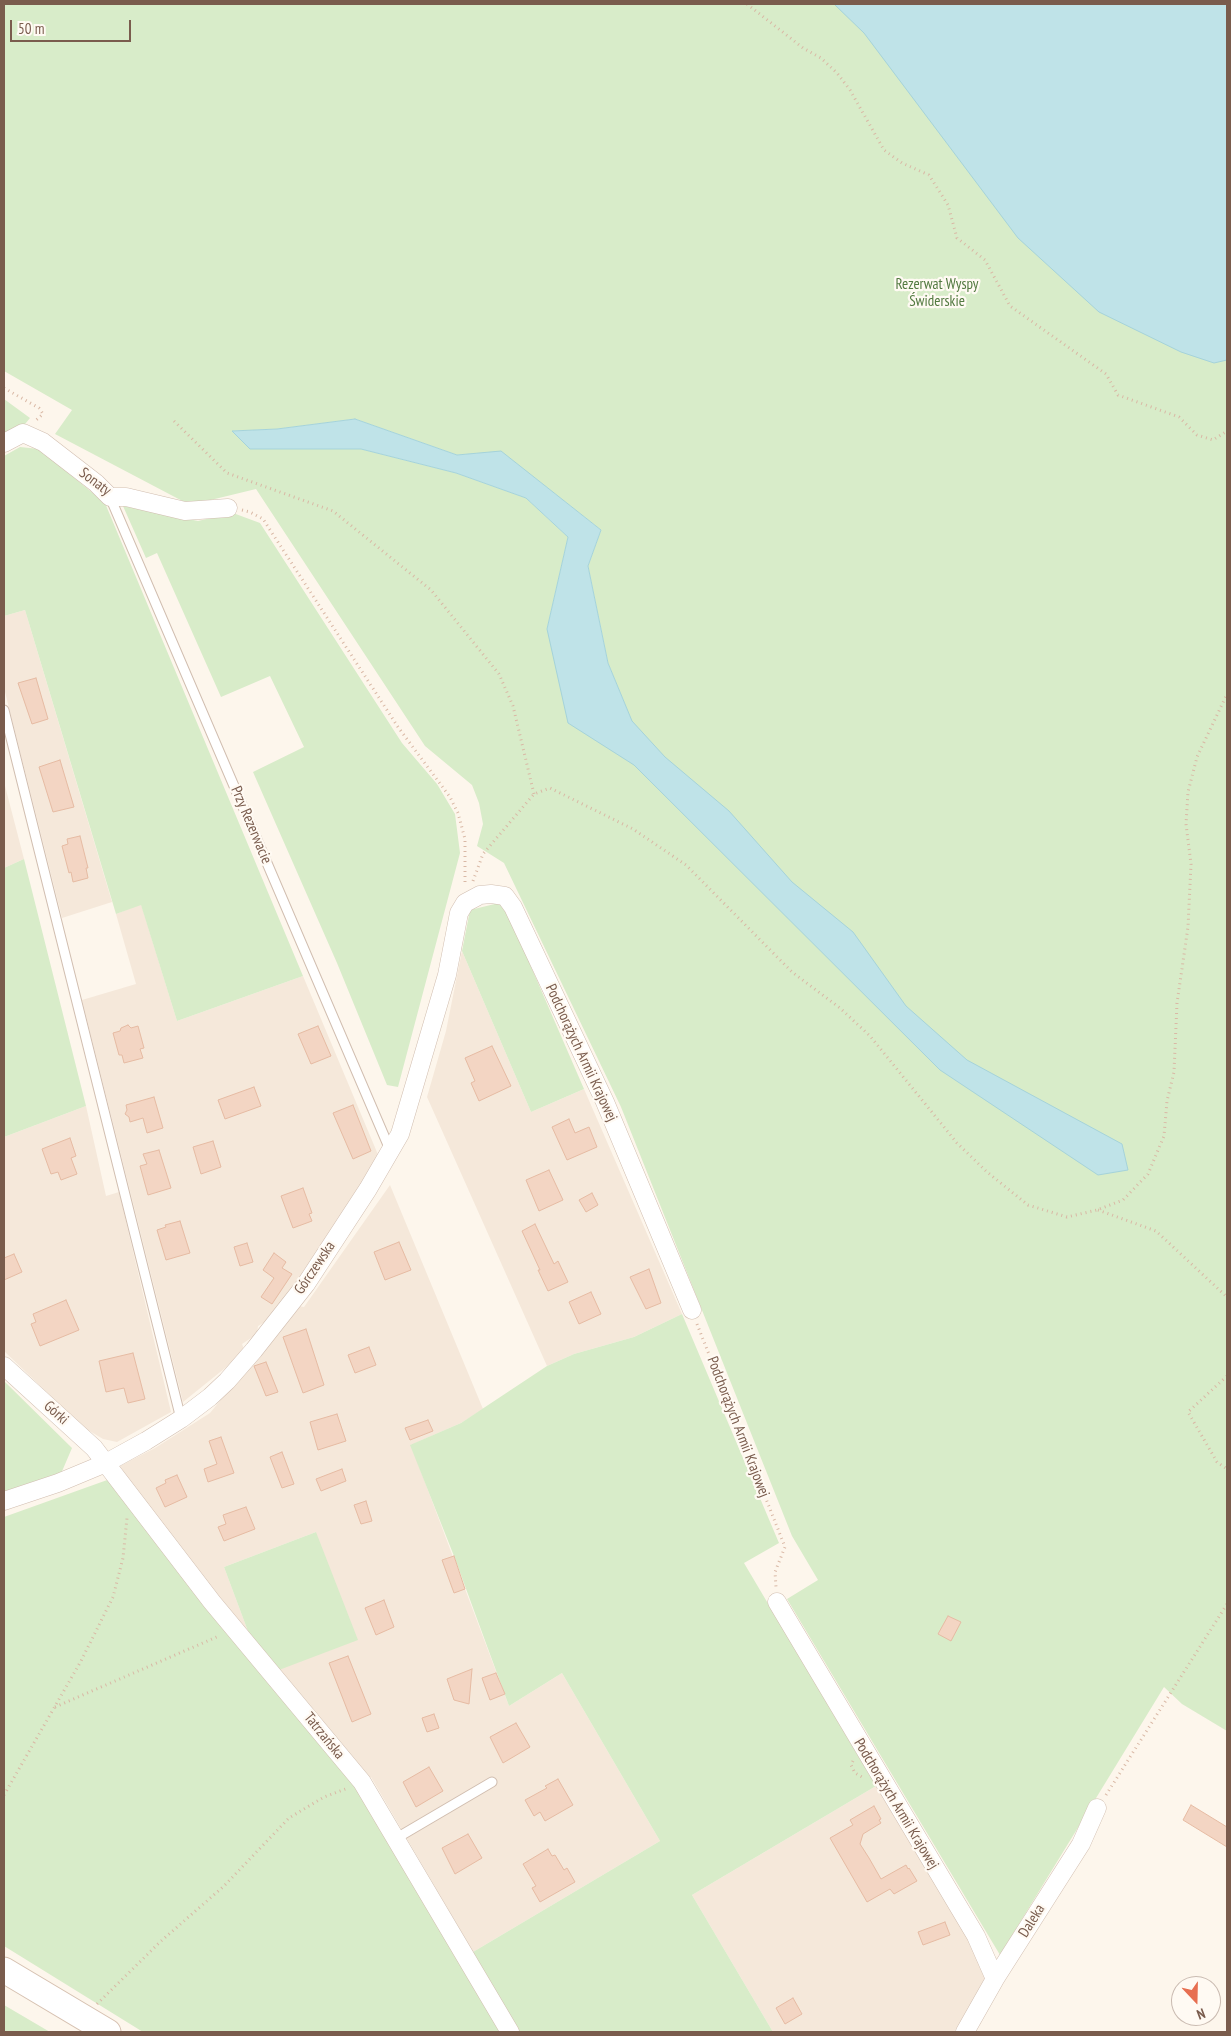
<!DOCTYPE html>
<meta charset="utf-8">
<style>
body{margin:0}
#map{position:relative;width:1231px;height:2036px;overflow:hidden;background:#fdf6ec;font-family:"PT Sans Narrow",sans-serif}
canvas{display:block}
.frame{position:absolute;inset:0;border:5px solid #7a5c4d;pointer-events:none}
.north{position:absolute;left:1171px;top:1976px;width:50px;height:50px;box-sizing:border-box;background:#fffaf3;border:1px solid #cabbb1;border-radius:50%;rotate:159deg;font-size:14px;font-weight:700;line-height:20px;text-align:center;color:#7a5c4d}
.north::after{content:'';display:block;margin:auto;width:18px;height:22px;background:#e76f51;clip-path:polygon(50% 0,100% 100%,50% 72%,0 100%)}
.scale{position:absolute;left:10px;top:20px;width:121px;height:22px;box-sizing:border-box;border:2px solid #7a5c4d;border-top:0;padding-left:6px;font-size:15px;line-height:18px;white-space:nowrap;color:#7a5c4d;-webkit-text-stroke:4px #fffaf3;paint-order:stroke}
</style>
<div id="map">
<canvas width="1231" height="2036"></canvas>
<div class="frame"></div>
<div class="north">N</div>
<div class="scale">50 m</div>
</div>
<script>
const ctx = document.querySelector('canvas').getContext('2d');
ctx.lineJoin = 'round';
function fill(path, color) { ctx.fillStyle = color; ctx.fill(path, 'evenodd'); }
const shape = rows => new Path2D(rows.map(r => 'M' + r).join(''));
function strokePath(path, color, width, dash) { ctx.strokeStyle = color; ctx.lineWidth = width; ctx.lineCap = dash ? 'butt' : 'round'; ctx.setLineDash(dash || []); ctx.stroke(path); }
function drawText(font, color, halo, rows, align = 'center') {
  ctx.font = font + ' "PT Sans Narrow",sans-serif'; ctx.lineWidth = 4.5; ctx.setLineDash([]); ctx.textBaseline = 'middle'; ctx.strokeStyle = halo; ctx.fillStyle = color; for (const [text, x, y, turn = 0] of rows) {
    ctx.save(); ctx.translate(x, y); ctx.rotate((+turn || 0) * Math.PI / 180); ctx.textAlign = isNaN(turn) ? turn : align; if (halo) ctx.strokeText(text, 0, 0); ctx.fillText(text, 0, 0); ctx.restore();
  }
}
const residential = shape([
 [25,610,112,902,62,918,4,688,4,616],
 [4,782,24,859,4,868],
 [141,904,177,1021,303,976,379,1157,294,1290,270,1319,258,1326,257,1334,242,1344,245,1352,183,1402,82,1000,136,984,116,914],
 [462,951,531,1112,584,1089,682,1314,634,1337,574,1354,547,1366,427,1097,446,1031],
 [86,1106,106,1196,119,1192,171,1412,117,1442,103,1439,83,1427,4,1351,4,1137],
 [390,1185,483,1409,461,1423,411,1445,509,1706,562,1673,660,1841,473,1952,371,1777,366,1779,279,1670,316,1532,224,1567,249,1634,212,1594,147,1507,120,1466,155,1448,210,1413,298,1306,304,1307],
 [876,1786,972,1941,986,1979,954,2032,773,2032,692,1895]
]);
const green = shape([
 [4,4,1227,4,1227,1731,1182,1704,1164,1687,1000,1955,787,1599,818,1580,792,1536,621,1107,504,863,477,846,483,824,479,803,472,785,425,746,256,489,190,505,55,434,72,410,4,371],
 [355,419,457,455,501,452,601,530,588,566,608,663,630,717,547,629,568,537,526,498,456,473,361,449,250,449,233,431,277,429],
 [4,399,30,418,21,429,4,437],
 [20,447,39,449,105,503,303,976,177,1021,141,905,116,914,25,610,4,616,4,456],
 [123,506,198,521,233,513,260,523,402,743,437,784,455,814,460,853,398,1087,387,1085,337,963,253,772,304,747,270,676,221,697,157,553,146,558],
 [24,859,86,1106,4,1137,4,868],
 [503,902,584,1089,531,1112,462,951,470,910],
 [682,1314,779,1543,744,1563,876,1786,692,1895,773,2032,519,2032,473,1952,660,1841,562,1673,509,1706,454,1556,410,1445,461,1423,547,1366,574,1354,634,1337],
 [4,1381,72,1448,60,1476,4,1494],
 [110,1479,359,1791,504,2032,143,2032,4,1946,4,1517],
 [316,1532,358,1640,279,1670,249,1634,224,1567],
 [4,2005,50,2032,4,2032]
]);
const water = shape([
 [834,4,1227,4,1227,360,1214,363,1181,352,1099,312,1018,238,864,33,834,4],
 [355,419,457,455,501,451,601,530,588,566,608,663,632,721,665,757,729,811,792,882,853,932,906,1006,967,1060,1122,1144,1128,1170,1098,1175,940,1070,634,765,568,723,547,629,568,537,526,498,456,473,361,449,250,449,232,431,277,429,355,419]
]);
const building = shape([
 [36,678,48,719,32,724,18,683,36,678],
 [60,760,74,807,53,812,39,767,60,760],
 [80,836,88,868,86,868,88,878,73,882,71,872,69,873,62,846,68,844,67,839,80,836],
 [128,1025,131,1028,138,1026,144,1048,140,1049,143,1058,124,1063,122,1055,119,1055,113,1033,120,1031,121,1028,128,1025],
 [318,1026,331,1056,311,1064,298,1034,318,1026],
 [492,1046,511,1086,479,1101,471,1083,475,1081,465,1058,492,1046],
 [254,1087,261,1106,225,1119,218,1100,254,1087],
 [154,1097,163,1128,147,1133,143,1118,130,1122,129,1117,125,1114,127,1110,126,1105,154,1097],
 [353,1105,371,1151,353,1159,333,1113,353,1105],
 [569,1119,575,1133,589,1127,597,1147,567,1160,552,1127,569,1119],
 [70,1138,76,1156,71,1158,77,1174,61,1180,58,1172,51,1174,42,1149,70,1138],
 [213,1141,221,1167,201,1174,193,1147,213,1141],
 [159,1150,171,1188,148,1195,140,1166,147,1164,143,1154,159,1150],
 [549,1170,563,1200,539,1211,526,1180,549,1170],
 [303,1188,312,1213,309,1214,312,1221,293,1228,281,1196,303,1188],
 [592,1193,598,1205,586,1212,579,1200,592,1193],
 [180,1221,190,1253,166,1260,157,1230,166,1227,165,1225,180,1221],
 [535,1224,554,1264,558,1261,568,1282,548,1291,538,1270,540,1270,522,1231,535,1224],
 [399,1242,411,1270,385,1280,374,1252,399,1242],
 [247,1243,253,1262,240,1266,234,1247,247,1243],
 [274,1253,286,1262,282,1268,292,1274,272,1304,261,1297,274,1278,263,1270,274,1253],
 [14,1254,22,1272,4,1280,4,1258,14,1254],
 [649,1269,661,1303,646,1309,630,1277,649,1269],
 [591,1292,601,1314,579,1324,569,1302,591,1292],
 [66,1300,79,1330,40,1346,31,1324,36,1322,33,1314,66,1300],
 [306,1329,324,1385,303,1393,283,1337,306,1329],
 [369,1347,376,1365,355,1373,348,1355,369,1347],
 [133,1353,145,1399,128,1403,124,1388,106,1392,99,1361,133,1353],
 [266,1362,278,1392,266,1396,254,1366,266,1362],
 [337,1414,346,1441,318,1450,310,1422,337,1414],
 [428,1420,433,1431,410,1440,405,1428,428,1420],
 [221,1437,234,1473,208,1482,204,1469,217,1464,209,1441,221,1437],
 [282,1452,294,1484,282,1488,270,1457,282,1452],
 [342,1469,346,1481,321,1491,316,1479,342,1469],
 [177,1475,187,1497,165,1507,156,1488,166,1483,165,1480,177,1475],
 [366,1501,372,1521,361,1524,354,1505,366,1501],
 [246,1507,255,1529,224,1541,218,1527,226,1524,223,1515,246,1507],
 [454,1556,465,1589,454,1593,442,1560,454,1556],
 [384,1600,394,1627,376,1635,365,1608,384,1600],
 [948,1616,961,1622,951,1641,938,1634,948,1616],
 [348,1656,371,1714,352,1722,329,1663,348,1656],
 [472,1669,469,1704,454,1700,447,1679,472,1669],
 [496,1673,505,1694,490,1700,482,1678,496,1673],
 [434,1714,439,1728,427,1732,422,1718,434,1714],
 [516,1723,530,1747,503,1763,490,1737,516,1723],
 [429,1767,443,1791,416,1807,403,1782,429,1767],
 [558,1779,573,1805,545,1821,540,1812,534,1816,525,1800,547,1788,545,1786,558,1779],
 [1191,1805,1227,1827,1227,1847,1183,1820,1191,1805],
 [874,1806,881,1819,879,1820,881,1823,863,1834,860,1844,869,1858,881,1879,906,1865,908,1869,909,1868,917,1881,894,1894,890,1889,867,1902,830,1838,853,1825,850,1820,874,1806],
 [468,1834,482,1858,455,1874,442,1848,468,1834],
 [548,1849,552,1856,555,1855,564,1870,567,1868,575,1882,540,1902,532,1888,536,1886,523,1864,548,1849],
 [945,1922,950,1935,923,1945,918,1932,945,1922],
 [793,1998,802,2014,785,2024,776,2008,793,1998]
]);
const path = shape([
 [747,4,803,48,821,58,837,73,850,90,884,150,902,163,929,175,948,205,957,238,985,260,1010,306,1106,374,1118,395,1179,417,1197,435,1213,440,1227,431],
 [4,388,39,408,43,414,34,422],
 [174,421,227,473,333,511,431,590,499,674,513,706,534,794],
 [242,510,250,512,263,519,398,727,450,797,458,813,465,839,465,885],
 [473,881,483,854,534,794,550,788,633,829,686,865,792,972,840,1008,870,1036,957,1143,987,1172,1028,1205,1067,1217,1097,1210,1123,1200,1148,1174,1164,1136,1167,1101,1174,1072,1177,1003,1188,927,1191,864,1186,824,1188,792,1197,757,1227,694],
 [1098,1210,1156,1231,1227,1297],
 [697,1324,785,1547,775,1572,776,1587],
 [1227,1376,1188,1412,1217,1462,1227,1469],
 [55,1707,219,1636],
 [853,1761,851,1765,855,1773,862,1777],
 [4,1795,81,1661,113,1597,123,1558,127,1518],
 [1106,1795,1227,1604],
 [97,2004,160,1942,224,1886,289,1818,324,1797,348,1788]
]);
const service = shape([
 [110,497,391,1152],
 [4,710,181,1419],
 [395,1839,492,1782]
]);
const minor = shape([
 [4,443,23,433,43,442,96,483,110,497,126,497,185,511,228,508],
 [4,1366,94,1448,212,1602,362,1782,510,2032],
 [4,1501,58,1483,106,1463,146,1441,181,1419,210,1397,227,1381,254,1350,306,1284,368,1189,400,1134,447,975,459,913,465,903,480,895,491,894,505,896,513,907,605,1102,692,1310],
 [777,1602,976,1936,995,1979],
 [965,2032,995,1979,1081,1844,1097,1808]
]);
const secondary = shape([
 [4,1970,108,2032]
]);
const parkNames = [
 ["Rezerwat Wyspy",937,285],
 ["Świderskie",937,302]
];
const streetNames = [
 ["Sonaty",95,482,37],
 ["Przy Rezerwacie",251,825,67],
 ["Podchorążych Armii Krajowej",581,1053,65],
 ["Górczewska",315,1268,-56],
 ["Górki",56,1413,42],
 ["Podchorążych Armii Krajowej",738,1427,69],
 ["Tatrzańska",324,1736,51],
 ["Podchorążych Armii Krajowej",896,1804,59],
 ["Daleka",1032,1921,-58]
];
fill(residential, '#f5e8da');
fill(green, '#d8ecc9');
fill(water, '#bfe3e8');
strokePath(water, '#a5d3da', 1);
fill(building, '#f3d5c3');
strokePath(building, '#e6bba3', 1);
strokePath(service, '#d1beb0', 11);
strokePath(minor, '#d1beb0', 19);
strokePath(secondary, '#d6c0b0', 27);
strokePath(path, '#d9b8a5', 3, [1, 4]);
strokePath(service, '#fff', 9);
strokePath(minor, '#fff', 18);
strokePath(secondary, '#fff', 25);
drawText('15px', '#537a41', '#fffaf3', parkNames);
drawText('15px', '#7a5c4d', '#fffaf3', streetNames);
</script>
